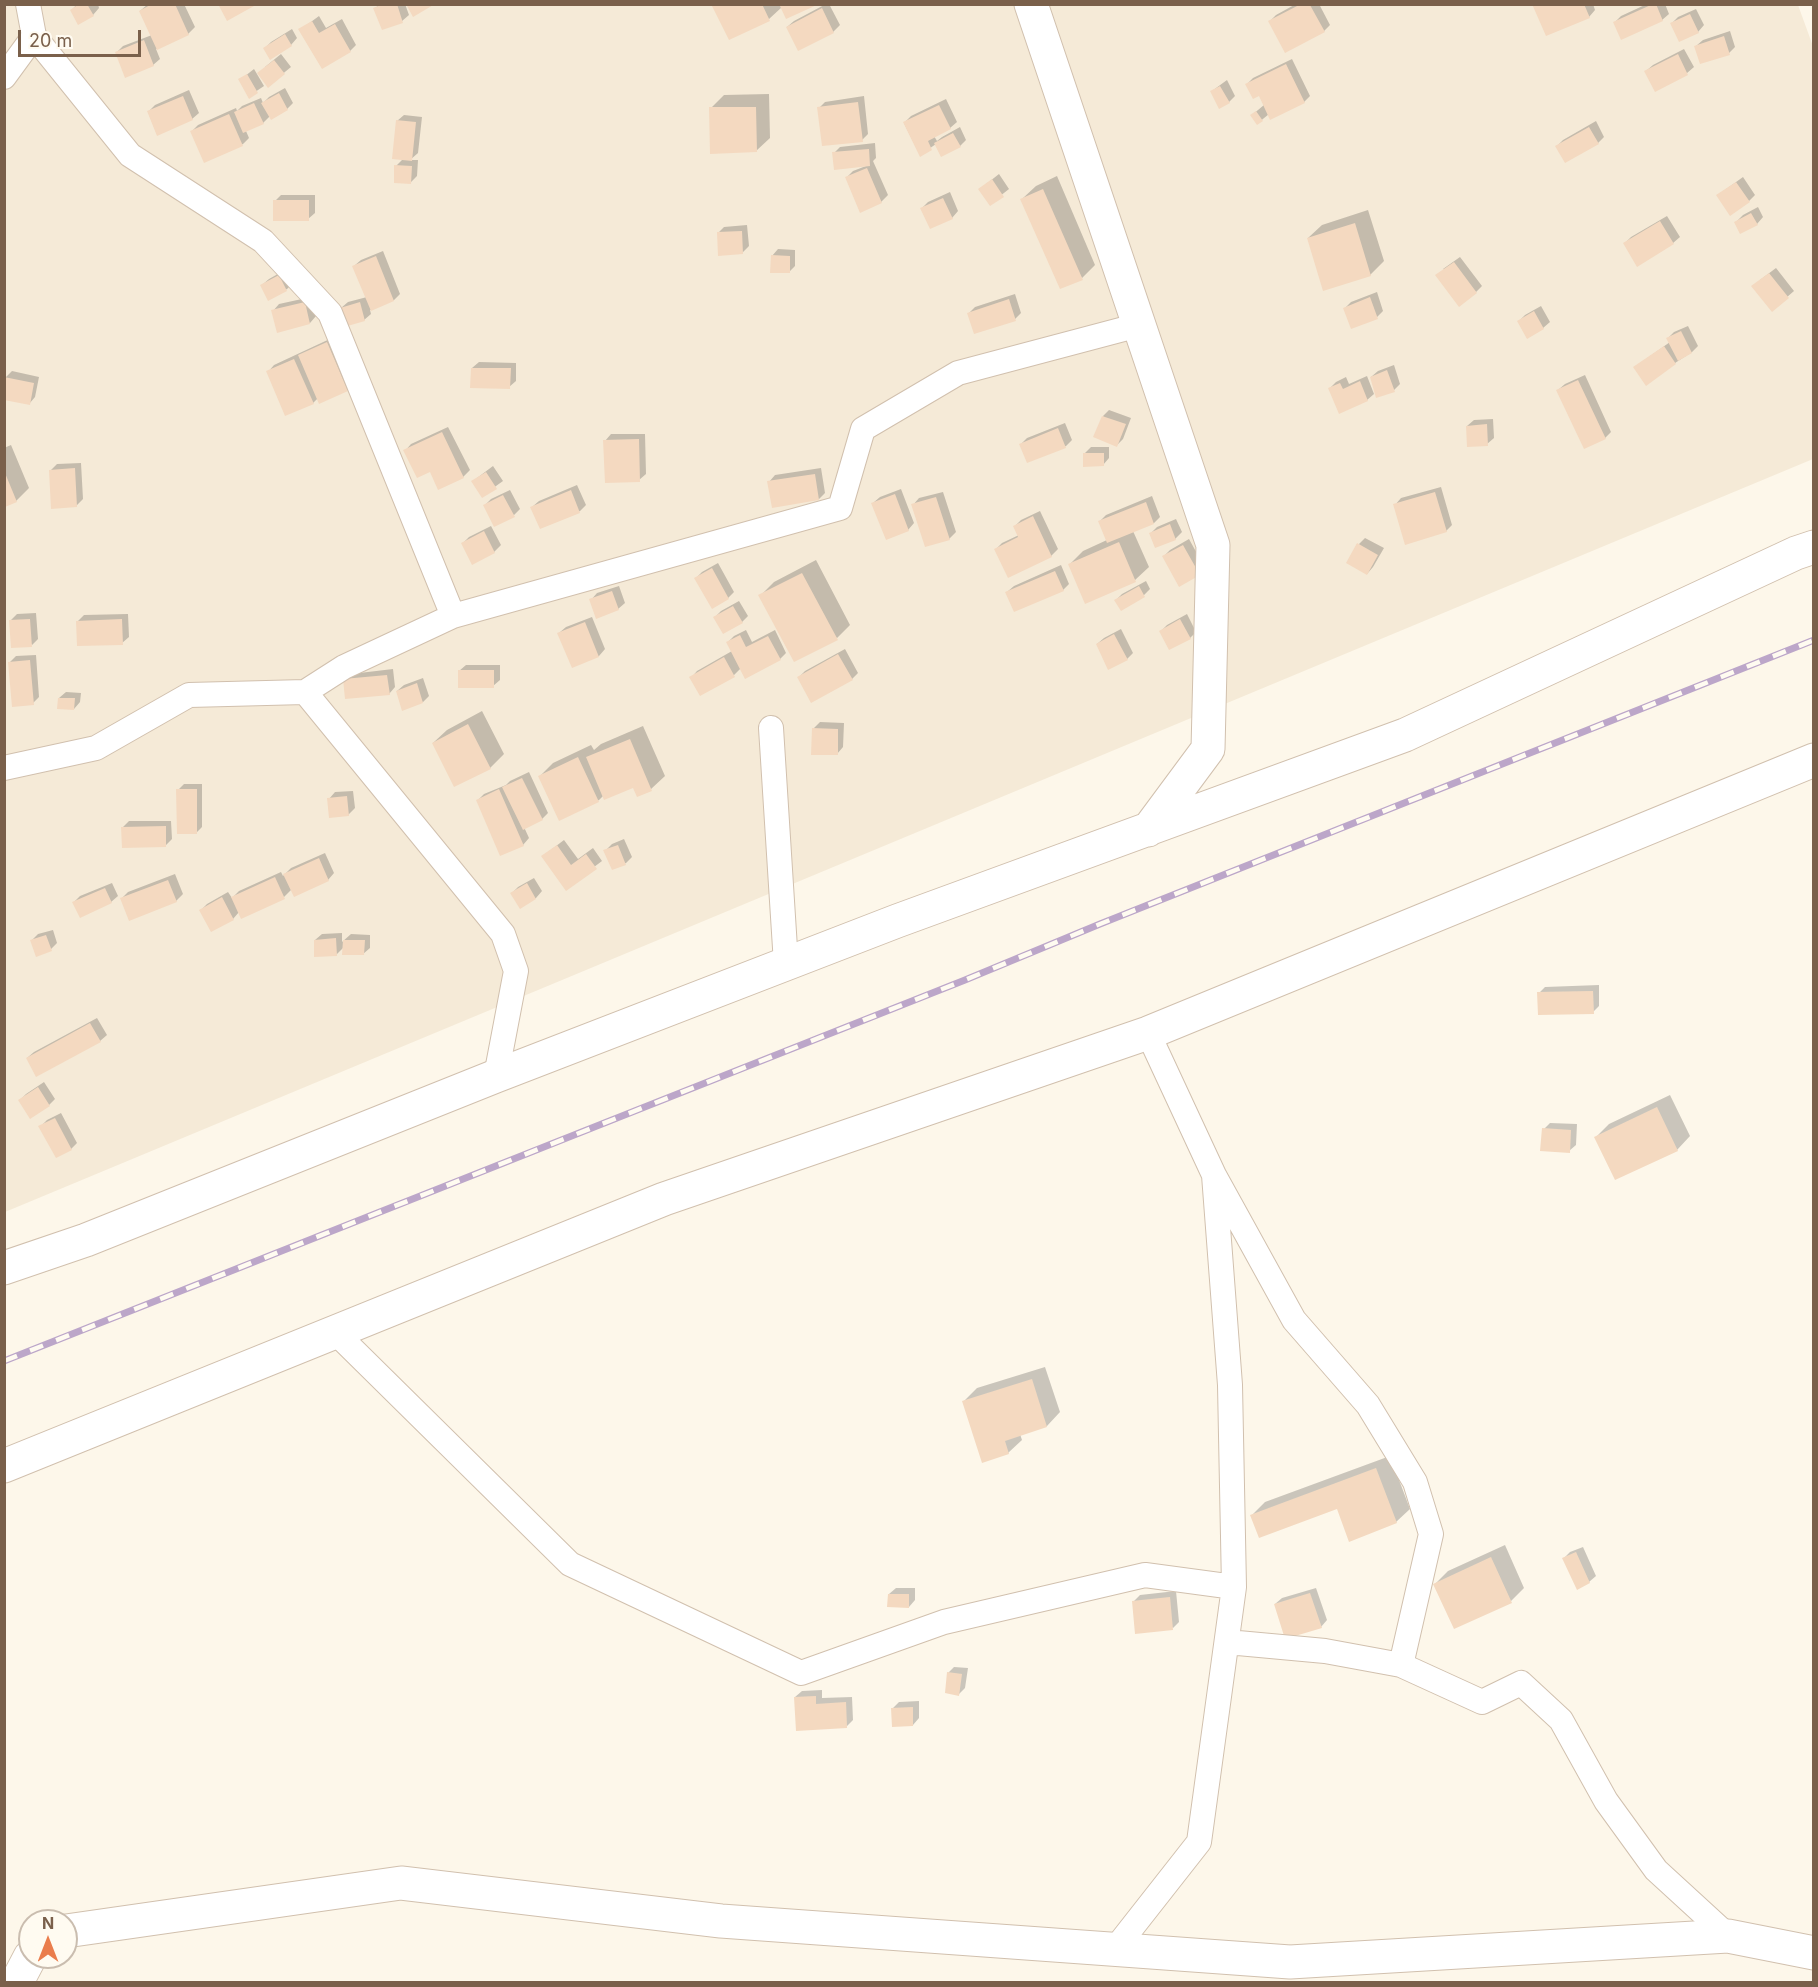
<!DOCTYPE html>
<style>
body{margin:0}
#map{position:relative;width:1818px;height:1987px;overflow:hidden;background:#fdf7ea;font-family:Inter,sans-serif}
canvas{display:block}
.frame{position:absolute;inset:0;border:6px solid #7a604b;pointer-events:none}
.north{position:absolute;left:18px;top:1909px;width:60px;height:60px;box-sizing:border-box;background:#fffbf1;border:2px solid #cabdaf;border-radius:50%;rotate:0deg;font-size:16px;font-weight:700;line-height:24px;text-align:center;color:#7a604b}
.north::after{content:'';display:block;margin:auto;width:21px;height:27px;background:#ea7d4c;clip-path:polygon(50% 0,100% 100%,50% 72%,0 100%)}
.scale{position:absolute;left:18px;top:30px;width:123px;height:27px;box-sizing:border-box;border:3px solid #7a604b;border-top:0;padding-left:8px;font-size:18px;line-height:21px;white-space:nowrap;color:#7a604b;-webkit-text-stroke:4px #fffbf1;paint-order:stroke}
</style>
<div id="map">
<canvas width="1818" height="1987"></canvas>
<div class="frame"></div>
<div class="north">N</div>
<div class="scale">20 m</div>
</div>
<script>
const ctx = document.querySelector('canvas').getContext('2d');
ctx.lineJoin = 'round';
function fill(path, color) { ctx.fillStyle = color; ctx.fill(path, 'evenodd'); }
const shape = rows => new Path2D(rows.map(r => 'M' + r).join(''));
function strokePath(path, color, width, dash) { ctx.strokeStyle = color; ctx.lineWidth = width; ctx.lineCap = dash ? 'butt' : 'round'; ctx.setLineDash(dash || []); ctx.stroke(path); }
const residential = shape([
 [5,5,1798,5,1814,49,1813,459,5,1212]
]);
const shadow = shape([
 [77,4,98,4,99,8,93,15,71,11],
 [148,4,184,4,195,27,188,34,156,49,160,59,153,65,117,52,123,46,152,35,140,11],
 [379,4,405,4,409,15,402,21,375,9],
 [713,4,816,4,782,7,769,19],
 [826,4,829,4,840,25,833,32,798,49,787,27,794,21],
 [1296,4,1319,4,1330,25,1324,31,1270,21,1276,15],
 [1534,4,1593,4,1595,10,1589,17],
 [1647,4,1665,4,1669,14,1662,20,1615,22,1621,16],
 [1696,9,1704,25,1698,32,1672,23,1678,17],
 [319,16,326,28,342,19,356,45,350,51,300,30],
 [292,29,297,38,291,45,265,48,271,42],
 [1730,31,1735,47,1729,53,1696,46,1703,40],
 [1684,49,1694,67,1687,73,1656,90,1646,71,1653,65],
 [281,54,291,67,269,85,265,67],
 [1292,59,1310,96,1304,102,1269,114,1258,123,1252,115,1264,105,1259,94,1247,84,1253,78],
 [254,69,264,86,249,96,240,80],
 [1227,80,1235,96,1229,102,1212,91],
 [285,88,293,103,287,109,270,116,263,123,246,131,249,138,243,144,205,161,192,131,198,125,236,108,237,111,242,106,261,98,263,103,269,97],
 [189,90,199,113,192,119,148,112,155,105],
 [769,94,770,138,756,151,711,108,724,95],
 [864,96,868,134,862,140,819,108,825,102],
 [946,99,957,122,950,128,934,136,937,141,942,137,960,127,966,140,960,146,936,144,920,155,904,123,911,116],
 [404,115,422,117,418,153,410,160,418,160,417,176,411,182,396,166,404,158,397,121],
 [1596,121,1604,137,1598,143,1557,146,1563,140],
 [875,143,876,158,873,161,888,195,881,202,847,177,853,171,866,166,834,153,840,147],
 [999,174,1009,189,990,204,980,189],
 [1057,176,1095,265,1082,278,1022,199,1036,186],
 [1743,177,1755,195,1749,201,1718,195],
 [950,192,958,211,952,218,922,208,928,202],
 [281,195,315,195,315,213,308,219,275,201],
 [1758,207,1763,217,1757,224,1736,222,1743,215],
 [1368,210,1384,261,1370,275,1308,238,1322,225],
 [1667,216,1680,237,1673,243,1625,243,1631,237],
 [747,225,749,246,742,253,718,233,724,227],
 [778,249,795,250,795,266,789,272,772,256],
 [383,251,400,294,394,300,370,310,371,314,364,320,341,308,348,302,367,297,354,266,361,260],
 [1460,257,1482,286,1476,292,1443,269],
 [1776,268,1794,291,1772,310,1760,280],
 [285,270,293,283,287,289,269,299,262,285,269,279],
 [1377,292,1383,311,1377,317,1344,309,1351,302],
 [1015,294,1021,313,1015,319,969,313,975,307],
 [311,297,316,316,310,323,273,311,279,304],
 [1541,306,1550,322,1543,328,1519,321,1525,315],
 [1688,326,1698,346,1692,352,1675,363,1635,367,1670,342,1668,338,1674,332],
 [334,337,354,383,347,390,319,402,318,398,313,403,268,372,274,365],
 [479,362,516,363,516,381,509,387,472,368],
 [1394,365,1400,384,1394,390,1371,377,1378,371],
 [12,371,39,377,35,397,29,404,4,384,6,377],
 [1585,375,1611,432,1605,438,1558,390,1565,384],
 [1367,376,1374,394,1367,400,1330,388,1336,382,1346,377,1349,384],
 [1109,410,1131,418,1123,439,1117,445,1103,416],
 [1493,419,1494,438,1487,444,1467,426,1474,420],
 [1065,423,1072,440,1066,446,1028,461,1021,444,1027,438],
 [448,427,470,470,463,477,430,470,405,451,411,444],
 [611,434,645,434,646,474,639,480,605,441],
 [11,445,29,488,16,501,4,506,4,448],
 [1091,447,1109,447,1109,458,1103,465,1084,454],
 [81,463,83,499,76,506,51,470,57,464],
 [493,466,503,481,482,496,473,481],
 [821,468,825,493,819,499,769,482,775,475],
 [577,485,586,505,580,511,541,527,532,507,539,501],
 [1441,487,1452,525,1446,531,1395,505,1401,498],
 [901,489,914,523,908,530,873,503,880,497],
 [510,490,520,509,514,515,485,505,491,499],
 [943,492,956,532,949,539,913,505,919,498],
 [1152,496,1160,517,1154,523,1133,531,1149,567,1135,580,1070,564,1083,551,1107,540,1100,521,1106,515],
 [1040,511,1058,549,1051,556,996,549,1002,543,1019,535,1015,526,1021,520],
 [1176,519,1182,532,1175,539,1151,533,1157,527],
 [491,526,501,545,494,552,463,543,469,537],
 [1365,538,1384,548,1373,567,1367,574,1359,544],
 [1189,539,1205,568,1199,574,1164,556,1170,550],
 [816,560,850,625,837,638,760,596,774,582],
 [718,563,734,592,728,598,696,578,702,572],
 [1061,565,1069,584,1063,590,1007,592,1014,586],
 [1146,581,1150,589,1144,595,1116,600,1122,594],
 [619,586,625,603,618,609,591,600,597,593],
 [739,601,748,616,742,622,715,617,721,611],
 [36,613,38,639,32,645,11,620,17,614],
 [128,614,129,637,122,643,78,621,84,615],
 [1187,614,1196,632,1190,638,1161,631,1167,625],
 [592,617,605,649,599,656,573,666,559,633,566,627],
 [1121,629,1133,653,1127,659,1097,644,1104,638],
 [746,630,752,642,775,630,786,653,780,659,741,668,734,675,691,678,697,671,732,651,728,642,734,636],
 [845,649,858,673,852,679,799,677,805,671],
 [36,655,39,697,33,703,9,663,16,656],
 [466,665,500,665,500,680,493,686,459,671],
 [393,669,395,687,389,694,344,680,351,674],
 [423,678,429,696,423,702,397,691,404,685],
 [66,692,81,693,80,702,74,709,59,698],
 [482,711,504,754,490,768,433,743,447,730],
 [820,722,844,723,843,747,837,754,813,729],
 [643,726,665,776,651,789,638,795,634,786,604,795,599,800,560,819,540,776,553,763,591,745,594,750,601,744],
 [529,772,548,813,542,819,524,827,529,838,523,845,478,800,484,794,506,785,510,781],
 [184,784,202,784,202,827,196,833,178,790],
 [353,791,355,808,348,815,329,799,335,792],
 [129,821,171,821,172,839,166,845,122,828],
 [624,839,632,857,626,863,613,868,605,851,612,844],
 [564,840,578,859,593,848,602,861,566,888,543,856],
 [325,853,334,873,328,880,292,889,284,897,239,912,233,919,201,910,207,904,228,892,232,898,239,891,281,872,283,876,291,868],
 [175,874,183,894,176,901,122,898,128,892],
 [534,878,542,891,536,898,520,907,512,893,518,887],
 [112,883,118,896,111,902,74,902,80,896],
 [53,930,57,943,51,949,31,941,38,934],
 [342,933,342,942,351,934,370,935,370,948,363,954,344,947,336,955,315,940,322,934],
 [1599,985,1599,1006,1593,1012,1539,993,1545,987],
 [97,1018,107,1035,100,1041,27,1058,34,1052],
 [44,1082,55,1099,49,1105,20,1100,26,1094],
 [1670,1095,1690,1136,1677,1150,1595,1138,1609,1124],
 [61,1113,77,1143,71,1149,40,1127,47,1120],
 [1550,1123,1577,1124,1576,1145,1569,1151,1544,1129],
 [1045,1367,1060,1412,1047,1426,1020,1434,1022,1440,1008,1453,964,1401,977,1388],
 [1390,1456,1410,1509,1396,1522,1338,1507,1252,1515,1265,1502],
 [1505,1545,1524,1588,1511,1601,1435,1584,1448,1571],
 [1583,1547,1596,1576,1589,1582,1564,1558,1570,1552],
 [896,1588,915,1588,915,1600,909,1607,889,1594],
 [1316,1588,1327,1620,1321,1627,1275,1604,1282,1598],
 [1176,1591,1179,1622,1173,1628,1134,1601,1140,1595],
 [954,1667,968,1668,965,1688,959,1694,948,1673],
 [822,1690,822,1698,852,1697,853,1720,846,1727,795,1697,802,1691],
 [919,1701,919,1718,913,1725,893,1708,899,1702]
]);
const building = shape([
 [79,4,87,4,94,16,78,25,70,10],
 [152,4,175,4,189,35,157,50,139,11],
 [218,4,253,4,254,6,227,21],
 [383,4,397,4,403,23,382,30,373,8],
 [406,4,435,4,413,17],
 [711,4,762,4,770,21,729,40],
 [779,4,819,4,786,19],
 [1532,4,1584,4,1590,18,1546,36],
 [1653,4,1656,4,1663,21,1621,40,1613,22],
 [1299,5,1310,5,1325,32,1285,53,1268,21],
 [822,8,834,33,798,51,786,27],
 [1690,14,1699,33,1679,42,1670,23],
 [312,21,319,33,335,24,351,52,322,69,298,29],
 [285,34,292,46,270,60,263,48],
 [1724,36,1730,55,1700,64,1694,46],
 [144,40,154,66,125,78,115,52],
 [1678,54,1688,75,1655,92,1644,71],
 [274,60,285,74,268,88,257,73],
 [1286,64,1305,103,1270,120,1259,96,1253,99,1245,84],
 [247,74,258,93,249,99,238,79],
 [1220,86,1230,103,1219,109,1210,91],
 [279,93,288,110,271,120,261,103],
 [183,96,193,120,157,136,147,111],
 [858,102,863,142,822,146,817,107],
 [254,103,264,124,243,133,234,112],
 [939,105,951,129,928,141,932,150,920,157,903,122],
 [709,107,756,107,757,152,710,154],
 [1256,111,1263,121,1257,125,1250,115],
 [229,114,243,146,204,163,190,131],
 [396,120,416,122,412,161,392,159],
 [1589,127,1599,144,1565,163,1555,146],
 [953,133,961,147,941,157,934,143],
 [869,149,870,166,834,170,832,152],
 [394,165,412,166,411,184,394,183],
 [867,168,882,203,860,213,845,177],
 [992,179,1004,197,990,206,978,189],
 [1736,182,1750,202,1730,216,1716,195],
 [1043,189,1083,280,1060,289,1020,199],
 [943,198,953,219,930,229,920,208],
 [273,200,309,200,309,221,273,221],
 [1751,213,1758,225,1740,234,1734,222],
 [1660,221,1674,244,1637,267,1623,243],
 [1355,223,1371,276,1323,291,1307,238],
 [742,231,743,254,718,256,717,232],
 [771,255,790,256,790,273,770,273],
 [376,256,394,301,371,311,352,266],
 [1454,262,1477,293,1459,307,1435,275],
 [1769,273,1789,298,1772,312,1751,286],
 [279,275,287,291,268,301,260,285],
 [1370,297,1378,319,1351,329,1343,308],
 [1009,299,1016,321,974,334,967,313],
 [305,302,310,324,277,333,271,310],
 [360,302,365,321,344,327,340,308],
 [1534,311,1544,329,1527,339,1517,321],
 [1681,331,1692,353,1678,361,1666,338],
 [327,342,348,391,319,404,298,355],
 [1664,346,1676,364,1646,386,1633,367],
 [294,359,314,404,285,416,266,371],
 [471,368,511,368,510,389,470,388],
 [1387,370,1395,392,1376,398,1370,377],
 [4,377,34,383,30,405,4,400],
 [1578,380,1606,439,1584,449,1556,390],
 [1360,381,1368,401,1339,414,1328,388,1340,383,1343,389],
 [1102,416,1126,424,1117,447,1093,437],
 [1487,424,1488,446,1467,447,1466,426],
 [1058,428,1066,448,1027,463,1019,444],
 [442,432,464,478,438,490,430,472,417,478,403,450],
 [639,439,640,482,605,483,603,440],
 [1083,453,1104,453,1104,466,1083,467],
 [75,468,77,507,51,509,49,470],
 [486,472,497,489,482,498,471,481],
 [5,473,17,502,5,507],
 [815,474,819,500,772,508,767,481],
 [571,490,580,513,540,529,530,507],
 [1435,492,1447,532,1405,545,1393,504],
 [895,494,909,531,886,540,871,503],
 [503,495,515,517,494,527,483,505],
 [936,497,950,540,925,547,911,504],
 [1146,502,1154,524,1107,543,1098,521],
 [1033,516,1052,557,1008,578,994,549,1018,537,1013,526],
 [1170,524,1176,540,1155,548,1149,533],
 [484,531,495,553,472,565,461,543],
 [1119,542,1136,582,1085,604,1068,564],
 [1357,543,1378,555,1367,575,1346,563],
 [1183,545,1200,575,1179,587,1162,556],
 [712,568,729,599,712,609,694,578],
 [1055,571,1064,591,1014,612,1005,592],
 [802,573,838,640,794,662,758,595],
 [1139,586,1145,597,1121,611,1114,600],
 [612,591,619,610,596,619,589,599],
 [733,606,743,623,723,634,713,617],
 [30,619,32,647,11,648,9,620],
 [122,619,123,645,77,646,76,621],
 [1180,619,1191,639,1169,650,1159,631],
 [585,622,599,657,572,668,557,633],
 [1114,634,1128,660,1108,670,1096,644],
 [740,635,746,647,768,636,781,660,745,679,726,642],
 [838,654,853,680,811,703,797,677],
 [724,657,735,677,700,696,689,677],
 [30,660,34,705,12,707,8,662],
 [458,670,494,670,494,688,458,688],
 [387,675,390,695,345,699,343,679],
 [417,683,423,703,402,711,396,691],
 [58,698,75,698,74,710,57,709],
 [468,724,491,769,454,787,432,743],
 [812,728,838,729,838,755,811,755],
 [630,739,652,791,637,797,633,788,604,800,586,757],
 [578,757,599,802,559,821,538,776],
 [522,778,543,820,523,830,502,787],
 [176,789,197,789,197,834,177,834],
 [499,789,524,846,500,856,476,800],
 [347,796,349,816,329,818,327,798],
 [166,826,166,847,122,848,121,827],
 [557,845,571,865,586,854,597,869,566,891,541,856],
 [618,845,626,865,612,870,603,850],
 [319,858,329,881,294,897,283,874],
 [275,877,285,899,241,919,231,897],
 [168,880,177,902,129,921,120,898],
 [527,883,536,899,520,909,510,893],
 [105,888,112,903,80,918,72,902],
 [222,897,234,920,211,932,199,910],
 [46,935,52,951,36,957,30,940],
 [336,938,337,956,314,957,314,940],
 [343,940,365,940,364,955,342,955],
 [1593,991,1594,1014,1538,1015,1537,992],
 [90,1023,101,1042,36,1077,26,1058],
 [38,1087,50,1106,30,1119,18,1100],
 [1657,1107,1678,1151,1615,1180,1594,1137],
 [55,1118,72,1150,56,1158,38,1126],
 [1542,1128,1571,1130,1570,1153,1540,1151],
 [1032,1379,1047,1427,1005,1441,1009,1454,982,1463,962,1401],
 [1376,1468,1397,1523,1349,1542,1337,1509,1259,1538,1250,1515],
 [1576,1552,1590,1583,1577,1590,1562,1558],
 [1491,1557,1512,1603,1454,1629,1433,1584],
 [1310,1593,1322,1628,1285,1639,1274,1604],
 [888,1594,909,1594,909,1608,887,1607],
 [1170,1597,1173,1630,1135,1634,1132,1601],
 [947,1672,962,1674,959,1696,945,1693],
 [816,1696,816,1704,846,1702,847,1728,796,1731,794,1697],
 [913,1707,913,1726,892,1727,891,1708]
]);
const lane = shape([
 [28,4,34,36,130,155,263,241,330,313,453,616],
 [4,77,34,36],
 [305,692,503,934,516,971,496,1076],
 [771,728,786,964],
 [4,768,96,748,189,695,305,692,344,667,453,616,840,508,863,429,958,373,1139,325],
 [1148,1033,1214,1175,1294,1320,1368,1405,1415,1482,1431,1534,1401,1665],
 [335,1332,570,1564,801,1673,944,1622,1145,1575,1234,1587],
 [1227,1642,1325,1651,1401,1665,1482,1702,1521,1683,1561,1720,1606,1801,1656,1870,1728,1936],
 [1115,1949,1199,1842,1234,1587,1230,1385,1214,1175]
]);
const street = shape([
 [1031,4,1213,545,1208,749,1148,830],
 [4,1268,86,1240,496,1076,897,921,1405,735,1796,553,1814,547],
 [4,1466,664,1199,1148,1033,1814,760],
 [66,1931,401,1883,721,1921,1290,1962,1728,1936,1814,1953],
 [14,1982,19,1978,30,1957]
]);
const rail = shape([
 [4,1361,965,980,1100,924,1814,640]
]);
fill(residential, '#f5ead7');
fill(shadow, '#0003');
fill(building, '#f4d9c0');
strokePath(lane, '#d1c0ae', 26);
strokePath(street, '#d1c0ae', 35);
strokePath(lane, '#fff', 24);
strokePath(street, '#fff', 33);
strokePath(rail, '#bca6c9', 7);
strokePath(rail, '#fffbf1', 4.5, [14]);
</script>
